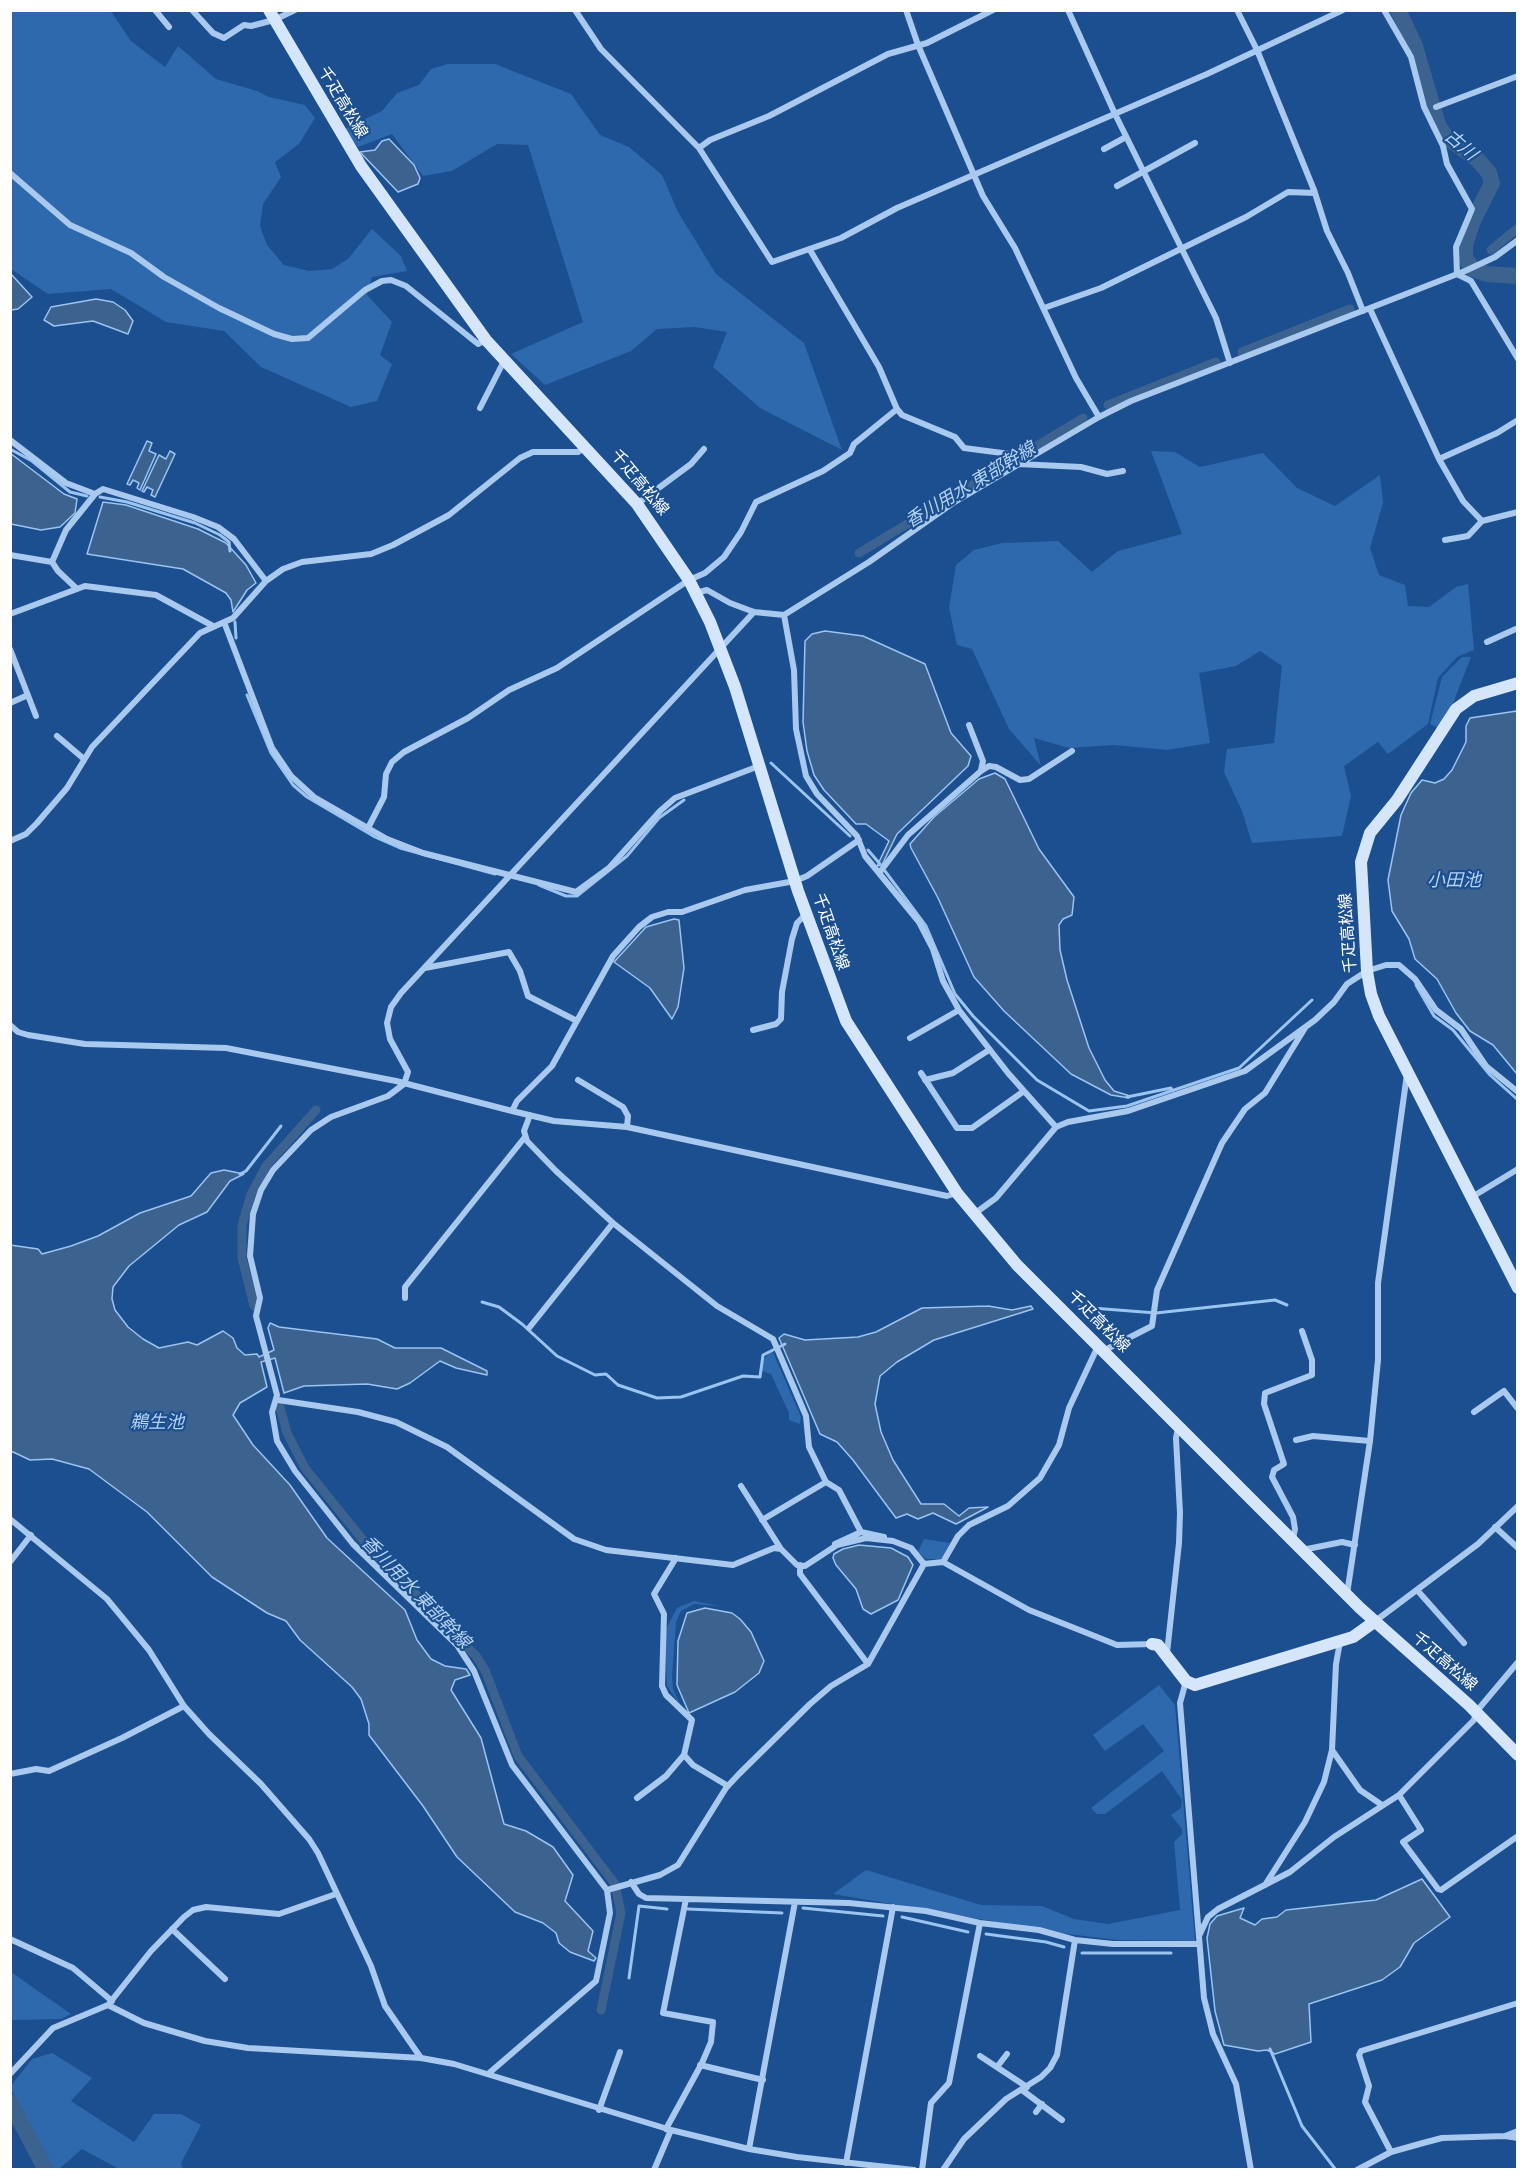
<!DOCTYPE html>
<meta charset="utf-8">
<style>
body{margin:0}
#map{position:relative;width:1528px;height:2180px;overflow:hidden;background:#1b4f8f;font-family:"Titillium Web",sans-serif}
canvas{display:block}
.frame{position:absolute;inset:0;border:12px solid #fff;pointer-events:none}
</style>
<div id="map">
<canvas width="1528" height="2180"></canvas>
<div class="frame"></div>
</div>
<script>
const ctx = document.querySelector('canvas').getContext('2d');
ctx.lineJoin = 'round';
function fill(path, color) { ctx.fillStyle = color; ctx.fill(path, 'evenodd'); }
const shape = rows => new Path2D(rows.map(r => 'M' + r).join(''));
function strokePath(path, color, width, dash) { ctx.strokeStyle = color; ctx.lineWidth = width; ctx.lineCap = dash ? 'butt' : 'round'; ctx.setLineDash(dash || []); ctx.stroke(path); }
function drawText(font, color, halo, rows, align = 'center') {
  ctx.font = font + ' "Titillium Web","Noto Sans JP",sans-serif'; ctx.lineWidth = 4.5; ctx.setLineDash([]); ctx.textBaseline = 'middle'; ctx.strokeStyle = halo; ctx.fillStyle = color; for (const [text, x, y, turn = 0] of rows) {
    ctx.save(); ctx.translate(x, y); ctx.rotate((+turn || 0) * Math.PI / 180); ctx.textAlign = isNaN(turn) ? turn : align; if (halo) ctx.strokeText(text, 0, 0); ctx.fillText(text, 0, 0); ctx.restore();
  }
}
const green = shape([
 [110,10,131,41,165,67,178,46,216,79,257,91,269,97,305,105,315,118,299,144,275,162,281,177,263,204,260,226,267,245,284,265,309,271,332,269,348,259,372,229,401,256,407,271,372,277,367,295,392,322,380,355,392,364,377,401,351,407,261,367,224,331,166,322,111,289,48,294,11,269,11,11],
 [448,64,495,64,571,94,600,135,629,147,662,175,678,212,716,274,804,343,842,450,760,408,713,367,727,332,695,327,657,329,631,351,545,385,511,354,583,322,528,145,497,144,452,171,423,176,392,134,358,147,344,129,382,111,397,93,419,85,431,69],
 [1151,451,1175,452,1200,467,1263,453,1297,488,1335,506,1380,475,1383,503,1370,548,1379,575,1405,585,1408,606,1429,607,1456,587,1468,584,1474,650,1457,657,1438,678,1428,724,1388,754,1378,742,1344,766,1351,796,1342,836,1252,843,1242,811,1224,772,1227,749,1274,743,1282,666,1260,651,1236,666,1199,673,1210,743,1167,750,1114,745,1069,748,1034,738,1041,766,1009,729,972,649,957,645,949,608,956,565,974,550,1002,543,1058,541,1092,572,1118,551,1182,534],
 [1462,657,1471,657,1448,716,1440,729,1430,724,1442,677],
 [772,1350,801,1417,800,1424,789,1420,789,1413,771,1374,762,1371,763,1360],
 [924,1539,950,1543,941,1559,926,1559,918,1552],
 [694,1601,720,1606,694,1604,681,1611,676,1622,672,1676,673,1689,681,1706,667,1686,665,1631,677,1608],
 [1159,1685,1175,1705,1195,1941,1118,1940,1067,1934,833,1894,866,1870,981,1905,1042,1906,1074,1919,1108,1924,1180,1910,1174,1842,1182,1834,1182,1829,1171,1815,1181,1808,1182,1800,1162,1771,1105,1814,1097,1814,1091,1808,1164,1751,1143,1724,1105,1751,1093,1735],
 [11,1972,71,2014,61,2019,11,2020],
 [52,2053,92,2078,71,2101,134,2142,154,2114,181,2114,201,2125,181,2163,183,2169,119,2169,82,2149,59,2169,52,2169,10,2087,32,2059]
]);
const water = shape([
 [389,139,414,165,420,178,418,184,398,192,360,152,375,150,382,141,389,139],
 [11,274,32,297,18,309,11,310,11,274],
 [96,299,113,302,125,310,133,321,128,334,93,321,54,326,44,320,51,307,96,299],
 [147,441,152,443,149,451,156,454,140,490,137,488,139,483,133,480,130,485,127,484,147,441],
 [170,451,175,454,155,497,151,495,153,490,147,487,144,492,142,491,159,455,166,459,170,451],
 [10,453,64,494,77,499,75,513,60,527,41,530,11,524,10,453],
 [103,502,126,505,198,529,226,543,246,565,256,583,247,590,233,612,231,600,226,593,183,569,87,554,103,502],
 [825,631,863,636,925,664,951,733,971,756,968,766,897,834,882,865,877,866,889,841,866,824,856,824,824,790,814,775,807,751,803,722,805,641,812,634,825,631],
 [1517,711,1518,711,1517,1074,1493,1045,1470,1031,1456,1013,1437,979,1415,959,1409,939,1392,911,1388,880,1401,815,1411,793,1422,780,1435,783,1444,779,1452,770,1466,742,1466,726,1470,718,1517,711],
 [995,773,1005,779,1039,849,1074,897,1072,915,1063,919,1059,925,1060,950,1067,980,1089,1048,1105,1080,1114,1091,1130,1096,1129,1098,1111,1095,1071,1074,1004,1011,974,977,938,898,911,848,910,844,934,817,979,779,995,773],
 [674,919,679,920,684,968,678,1007,672,1019,650,988,614,962,646,927,674,919],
 [224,1170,244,1174,230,1181,207,1212,179,1225,129,1266,113,1287,112,1299,115,1310,128,1327,143,1339,159,1348,188,1342,197,1345,223,1331,233,1338,237,1348,245,1355,257,1354,259,1357,274,1350,268,1328,270,1323,279,1327,377,1339,395,1348,441,1348,487,1371,487,1375,456,1368,440,1361,410,1383,397,1389,367,1384,304,1386,284,1393,275,1358,261,1362,267,1387,240,1403,233,1415,253,1445,290,1485,327,1538,405,1610,417,1640,431,1659,445,1666,466,1669,470,1675,455,1680,451,1690,481,1738,504,1824,526,1831,553,1847,573,1875,565,1901,593,1931,588,1951,596,1958,594,1961,570,1952,559,1943,556,1933,543,1923,515,1912,457,1857,423,1806,369,1735,369,1724,361,1699,352,1687,300,1640,286,1621,267,1613,212,1577,147,1512,89,1469,52,1459,30,1460,11,1451,10,1245,38,1249,42,1254,71,1246,98,1236,140,1213,191,1196,211,1173,224,1170],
 [988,1306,1012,1310,1031,1306,1033,1309,934,1340,897,1362,880,1376,875,1404,881,1432,893,1460,921,1504,944,1504,959,1516,969,1508,988,1507,956,1524,933,1513,918,1519,907,1514,896,1518,853,1460,837,1442,820,1434,779,1338,784,1334,805,1340,858,1337,876,1332,922,1308,988,1306],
 [859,1545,891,1548,908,1557,913,1565,898,1600,871,1614,863,1609,856,1589,836,1565,833,1558,834,1554,843,1549,859,1545],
 [705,1608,732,1613,740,1619,751,1632,764,1661,759,1673,735,1692,689,1713,677,1685,678,1641,687,1613,705,1608],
 [1422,1879,1450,1917,1414,1943,1400,1967,1382,1980,1309,2004,1311,2042,1275,2054,1267,2050,1258,2051,1224,2045,1215,2011,1207,1938,1210,1924,1217,1916,1244,1908,1240,1918,1255,1925,1262,1919,1277,1917,1286,1910,1376,1900,1422,1879]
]);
const stream = shape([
 [10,449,32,461,70,492,87,496],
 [100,497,127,502,195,523,220,535,229,542,230,551],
 [235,622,236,638],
 [247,695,271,753,293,785,307,797,375,837,400,848,495,874],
 [771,763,850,836],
 [868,850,880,864],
 [885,871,926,926,955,994,973,1016,1037,1080,1089,1111,1127,1106,1239,1068,1312,1000],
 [539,885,566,896,577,896,627,856,659,818,684,800],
 [1416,985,1434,1016,1453,1030,1490,1075,1518,1100],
 [1127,1097,1171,1088,1173,1091],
 [240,1174,246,1171,281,1126],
 [482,1302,499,1307,522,1324,557,1356,595,1375,606,1374,618,1385,657,1398,681,1397,743,1376,760,1377,763,1355,785,1344],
 [1079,1307,1156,1313,1275,1300,1287,1305],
 [803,1908,883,1916],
 [688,1909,782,1913],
 [902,1917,968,1932],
 [986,1934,1046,1942,1064,1947],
 [1082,1953,1171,1953],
 [629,1978,639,1906,667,1909],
 [1270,2049,1302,2126,1336,2170]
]);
const canal = shape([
 [1491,250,1518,228],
 [1242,352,1350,309],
 [1108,405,1216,362],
 [859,553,1083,418],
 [254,1306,242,1258,242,1225,251,1194,266,1166,316,1110],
 [280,1407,287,1433,305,1468,367,1545,476,1656,485,1670,518,1756,615,1884,621,1913,601,2010]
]);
const river = shape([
 [1398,10,1415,46,1438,125,1446,137,1478,160,1489,173,1492,183,1473,221,1465,245,1465,258,1473,269,1487,274,1518,276],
 [10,2102,46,2170]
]);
const street = shape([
 [155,10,169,27],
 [192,10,213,33,224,38,244,25,251,26,274,20,295,10],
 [575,10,601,49,699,148,772,262,841,238,897,208,1207,74,1343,10],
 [906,10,918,45,983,196,1015,248,1076,378,1099,417],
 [1068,10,1115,114,1216,318,1230,363],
 [1237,10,1257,50,1314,190,1327,231,1348,273,1363,311],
 [1384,10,1411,57,1424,107,1443,146,1447,164,1472,209,1456,247,1457,274,1471,281,1518,359],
 [1436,107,1518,76],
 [699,148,710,140,769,116,888,54,927,43,993,10],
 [1104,149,1126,137],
 [10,173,70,225,131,253,164,277,219,308,274,334,292,339,308,338,365,290,382,281,391,280,406,286,478,344,486,340],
 [1117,186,1195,143],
 [810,250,879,367,897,409,902,415,955,437,964,448,1010,454,1018,464,1081,467,1107,474,1123,471],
 [1044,308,1101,288,1246,217,1288,192,1315,193],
 [1370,309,1439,459,1463,501,1482,521,1518,512],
 [480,408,504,361],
 [10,440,66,483,95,494],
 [1439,459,1497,433,1518,420],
 [637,504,691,464,704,449],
 [1445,540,1468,536,1482,521],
 [10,555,52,562],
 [76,588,58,571,52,562,66,530,95,494,103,489,193,517,218,527,234,539,266,581,283,569,302,562,371,554,393,545,449,515,520,458,533,452,578,452,585,447],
 [696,593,707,590,730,603,754,612,784,615,869,562,953,503,1099,417,1131,401,1465,271,1495,257,1518,240],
 [10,614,85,586,156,595,213,626],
 [784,615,794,670,796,729,806,776,817,794,857,836,865,856,919,922,933,949,943,981,959,1010,1008,1073,1056,1127,996,1198,974,1214],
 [224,622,272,748,291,776,314,797,387,839,423,853,576,892,609,868,660,811,675,798,759,766],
 [1487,642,1518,628],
 [10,649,36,716],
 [10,703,28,695],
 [969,725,983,761,981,770],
 [57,736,84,759],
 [368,828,384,797,386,774,392,762,404,752,468,718,509,690,557,668,689,580,705,573,724,557,741,532,756,502,823,471,850,453,854,444,897,409],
 [859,840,807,876,795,881,745,890,682,912,668,912,652,917,639,927,613,956,552,1066,517,1101,512,1111,554,1121,627,1127,947,1196,957,1193],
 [10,841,26,834,37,823,67,788,92,747,200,633,233,618,266,581],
 [880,872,908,835,981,771,989,766,996,767,1020,780,1029,779,1072,751],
 [425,968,509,952,520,971,528,996,577,1021],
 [10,1025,18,1032,28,1035,85,1044,226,1048,396,1081,512,1111],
 [753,1030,776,1024,781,1019,782,992,792,939,797,923,806,914],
 [910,1038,959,1010],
 [921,1073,957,1128,972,1128,1024,1091],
 [578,1080,623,1107,628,1116,627,1127],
 [925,1080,953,1073,989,1050],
 [530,1115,524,1131,527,1141,556,1171,613,1223,717,1306,773,1339,806,1416,809,1447,826,1482],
 [1056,1127,1068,1122,1128,1111,1245,1071,1315,1020,1334,1002,1347,984,1367,971,1386,965,1399,965,1415,979,1436,1010,1461,1029,1486,1066,1518,1092],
 [1472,1197,1518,1169],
 [405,1298,405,1287,525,1137],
 [529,1328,613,1223],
 [1103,1351,1152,1326,1157,1290,1222,1143,1245,1109,1265,1093,1305,1028],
 [278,1400,358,1412,396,1422,447,1447,574,1539,606,1550,733,1565,774,1548,781,1549,797,1565,805,1566,837,1545,866,1538,893,1541,911,1548,924,1564,943,1562,1029,1610,1087,1633,1117,1645,1152,1644],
 [1474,1412,1504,1391,1518,1409],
 [1296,1440,1313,1436,1370,1441],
 [741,1486,781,1549],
 [10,1519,107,1599,149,1650,184,1706,209,1734,261,1784,309,1839,318,1853,371,1966,385,2006,421,2058],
 [762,1520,826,1482,839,1490,861,1532],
 [1495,1527,1518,1548],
 [1293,1539,1295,1529,1293,1517,1272,1477,1274,1470,1284,1464,1264,1404,1265,1393,1312,1375,1312,1360,1302,1331],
 [835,1544,861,1532,884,1537],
 [1302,1550,1342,1542,1355,1545],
 [676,1558,654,1594,664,1614,662,1686,666,1695,692,1720,684,1755,693,1765,728,1786],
 [10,1562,31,1535],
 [943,1562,958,1536,969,1525,1008,1506,1040,1478,1059,1445,1069,1408,1098,1346],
 [800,1565,800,1574,868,1664],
 [1417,1590,1464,1643],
 [1347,1594,1370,1441,1378,1360,1378,1283,1407,1074],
 [1374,1622,1478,1544,1518,1506],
 [1167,1653,1179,1543,1180,1513,1176,1438,1178,1428],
 [1518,1662,1476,1712,1474,1720,1399,1795,1421,1830,1403,1842,1438,1889,1441,1890,1518,1836],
 [1186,1681,1180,1703,1204,1998,1213,2034,1236,2084,1251,2170],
 [1332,1750,1360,1790,1382,1805],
 [10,1774,36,1769,49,1771,122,1738,184,1706],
 [637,1798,666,1776,684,1755],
 [631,1882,639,1894,646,1898,849,1903,926,1911,980,1923,1039,1930,1075,1940,1113,1944,1199,1944],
 [1265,1885,1305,1822,1324,1782,1332,1750,1336,1664,1340,1642],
 [607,1890,660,1875,678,1865,726,1788,739,1774,810,1704,831,1686,868,1664,924,1564],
 [172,1929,225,1979],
 [1199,1936,1208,1917,1218,1909,1290,1872,1334,1837,1399,1795],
 [10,1939,73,1968,112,2001],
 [108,2005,151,1951,184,1917,193,1910,206,1907,279,1914,336,1894],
 [980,2056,1027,2087],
 [700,2065,763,2080],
 [997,2067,1007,2054],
 [10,2074,53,2028,108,2005,144,2023,205,2041,248,2048,421,2058,454,2064,671,2130,749,2149,797,2157,914,2170],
 [488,2074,596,1981,610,1913,607,1890,512,1765,474,1671,457,1645,353,1544,295,1471,277,1441,272,1412,277,1395,256,1316,260,1298,250,1256,253,1214,261,1190,273,1170,311,1130,331,1117,388,1096,404,1084,408,1072,390,1039,387,1023,391,1007,401,993,754,612],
 [1022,2090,1062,2120],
 [599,2110,620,2052],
 [1036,2112,1042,2104],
 [666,2129,702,2063,711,2042,713,2022,663,2013,686,1899],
 [1505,2136,1518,2138],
 [749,2149,795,1902],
 [1391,2152,1365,2102,1369,2086,1359,2055,1361,2051,1518,2003],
 [846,2163,893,1907],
 [654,2170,671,2130],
 [922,2170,931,2103,949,2083,980,1923],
 [943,2170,964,2139,1006,2099,1041,2077,1050,2068,1057,2055,1075,1940],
 [1357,2170,1391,2152,1423,2143,1442,2138,1505,2136,1518,2131]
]);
const secondary = shape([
 [269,10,361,166,486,340,637,504,689,580,710,622,735,687,798,891,846,1021,957,1193,1017,1265,1360,1608,1469,1705,1518,1755],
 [1518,683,1474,696,1456,709,1397,800,1370,833,1361,862,1367,971,1371,994,1379,1016,1518,1288],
 [1152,1644,1158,1645,1186,1681,1195,1685,1353,1637,1374,1622]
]);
const streetNames = [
 ["千疋高松線",342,103,59],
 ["千疋高松線",639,483,50],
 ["千疋高松線",830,932,71],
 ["千疋高松線",1349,933,-94],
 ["千疋高松線",1098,1322,45],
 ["千疋高松線",1444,1662,41]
];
const waterNames = [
 ["古川",1460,146,41],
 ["香川用水 東部幹線",971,486,-31],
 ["小田池",1454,882],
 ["鵜生池",157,1424],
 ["香川用水 東部幹線",415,1593,46]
];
fill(green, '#2e69ad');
fill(water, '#3c6290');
strokePath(water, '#9cc4f0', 1.5);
strokePath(stream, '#9cc4f0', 3);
strokePath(canal, '#3c6290', 9);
strokePath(river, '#3c6290', 16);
strokePath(street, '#a9c9ee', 6);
strokePath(secondary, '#d6e6fa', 12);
drawText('16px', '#fff', '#1b4f8f', streetNames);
drawText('italic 18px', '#b5d3f5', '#1b4f8f', waterNames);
</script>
